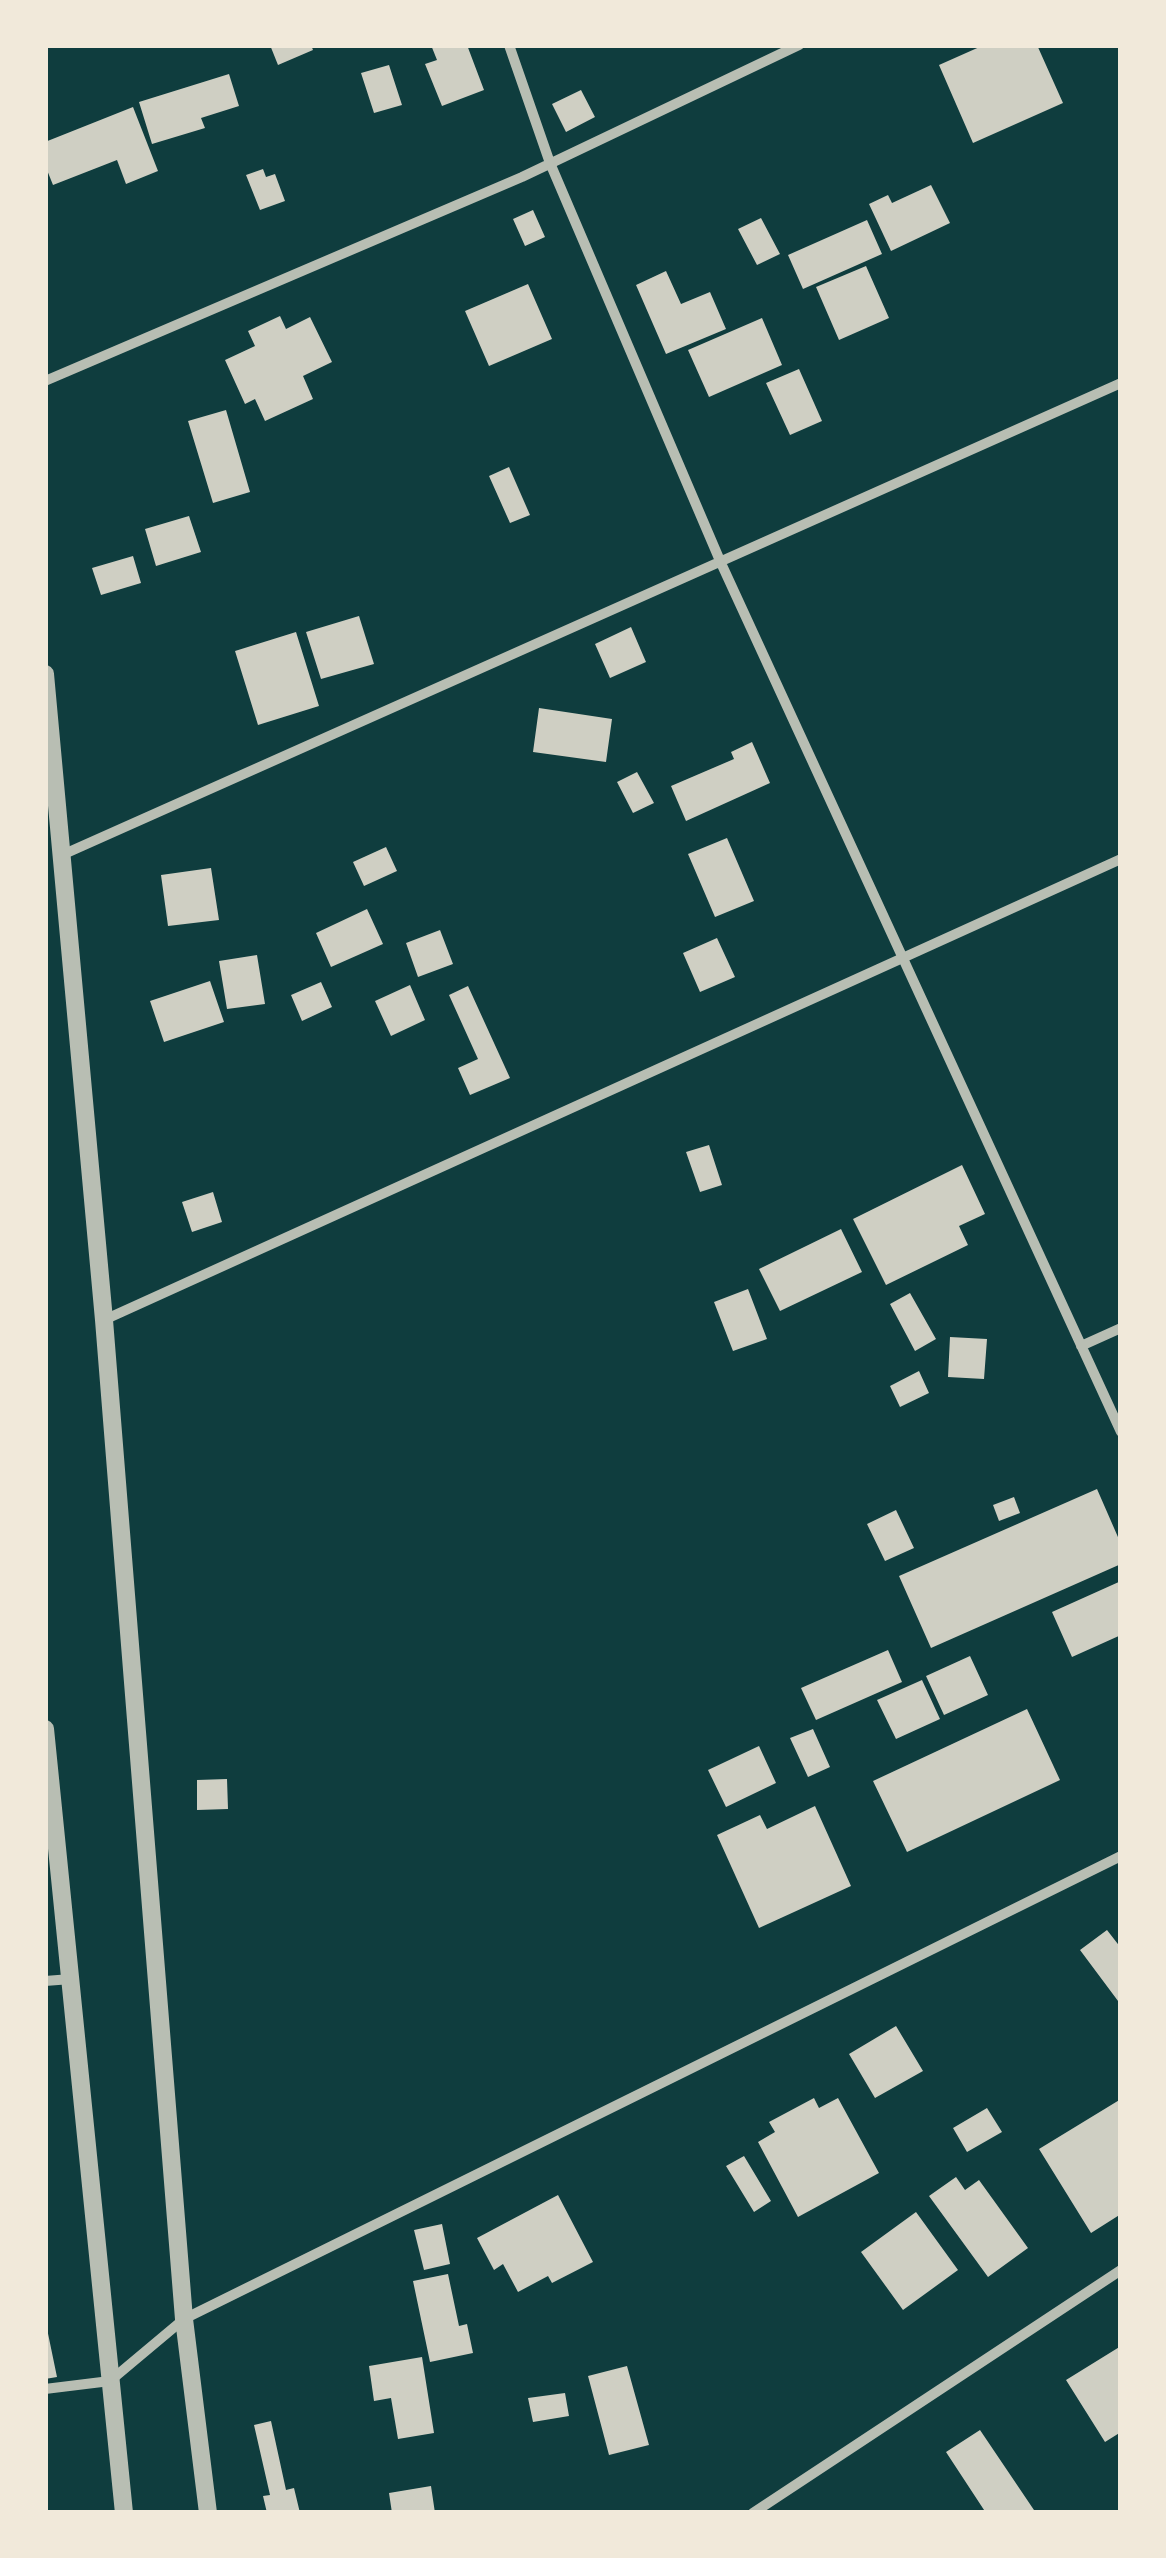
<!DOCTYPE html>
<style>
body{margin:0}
#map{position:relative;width:1166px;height:2558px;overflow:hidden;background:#0f3d3e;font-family:"Archivo Narrow",sans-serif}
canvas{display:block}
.frame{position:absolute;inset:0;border:48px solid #f1e9da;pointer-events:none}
</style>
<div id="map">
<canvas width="1166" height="2558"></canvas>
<div class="frame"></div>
</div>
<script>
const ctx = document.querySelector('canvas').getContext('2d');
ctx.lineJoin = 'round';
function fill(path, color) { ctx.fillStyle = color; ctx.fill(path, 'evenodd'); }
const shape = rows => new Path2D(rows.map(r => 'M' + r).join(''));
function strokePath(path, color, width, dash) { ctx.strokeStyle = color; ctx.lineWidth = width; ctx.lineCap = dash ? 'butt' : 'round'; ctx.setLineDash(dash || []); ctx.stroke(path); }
const building = shape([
 [270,45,311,45,313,50,278,65],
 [431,45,467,45,484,90,442,106,425,64,437,60],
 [984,45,1037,45,1063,103,973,143,939,65],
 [389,65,402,105,374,113,361,73],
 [229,74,239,106,201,118,205,128,152,144,139,102],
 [581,90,595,117,566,132,552,104],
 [133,107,158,171,126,184,117,160,53,185,45,165,45,142],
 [263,169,266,177,275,174,285,201,260,210,246,175],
 [931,185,950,223,891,251,869,204,888,195,892,203],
 [533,210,545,237,525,246,513,219],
 [761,218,780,254,757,265,738,229],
 [867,220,882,254,803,289,788,255],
 [866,266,889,318,839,340,816,287],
 [666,271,681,304,710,292,726,329,666,354,636,285],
 [528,284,552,339,489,366,465,311],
 [280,316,286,329,310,317,332,362,303,376,313,399,265,421,255,399,245,404,225,360,255,346,248,331],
 [762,318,782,365,709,397,688,350],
 [799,369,822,421,790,435,766,383],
 [226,410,250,492,213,503,188,421],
 [509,467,530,515,510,523,489,476],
 [189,516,201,552,156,566,145,529],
 [133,556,141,583,101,595,92,568],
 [359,616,374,664,321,679,306,632],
 [631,627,646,662,610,678,595,644],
 [296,632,319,706,258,725,235,651],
 [539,708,612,719,606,762,533,752],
 [752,742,770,783,686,821,671,786,734,759,731,752],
 [637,772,654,803,633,813,617,782],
 [727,838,754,901,715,917,688,854],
 [386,847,397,871,364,886,353,862],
 [211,868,219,920,168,926,161,875],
 [367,909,383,944,331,967,316,933],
 [440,930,453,964,418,977,406,943],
 [717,938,735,977,700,992,683,953],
 [257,955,265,1004,227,1009,219,961],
 [210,981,224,1022,164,1042,150,1001],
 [321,982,332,1007,302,1021,291,995],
 [410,985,425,1020,391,1036,375,1001],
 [468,986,510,1078,470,1095,458,1068,478,1059,449,995],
 [709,1145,722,1185,700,1192,686,1152],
 [962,1165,985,1214,959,1226,968,1245,886,1285,853,1219],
 [213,1192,222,1222,192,1232,182,1202],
 [841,1229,862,1272,780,1311,759,1269],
 [748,1289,767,1339,733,1351,714,1302],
 [910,1293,936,1339,915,1351,890,1304],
 [950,1337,987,1339,984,1379,948,1377],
 [919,1371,929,1393,900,1407,890,1386],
 [1097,1489,1121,1544,1121,1564,931,1648,899,1576],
 [1014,1497,1020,1513,999,1521,993,1505],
 [896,1510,914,1548,885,1561,867,1524],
 [1121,1581,1121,1635,1072,1657,1052,1612],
 [888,1650,902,1682,816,1720,801,1688],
 [970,1656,988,1695,944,1715,926,1676],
 [922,1680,940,1719,896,1739,877,1700],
 [1027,1709,1060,1780,907,1852,873,1781],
 [813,1729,830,1767,808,1777,790,1738],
 [759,1746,776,1783,726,1807,708,1770],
 [227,1779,228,1809,197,1810,197,1780],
 [815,1806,851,1886,759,1928,717,1835,760,1815,767,1829],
 [1107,1930,1121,1948,1121,2005,1080,1950],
 [896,2026,923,2071,875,2098,849,2054],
 [814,2098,819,2108,838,2098,879,2173,798,2217,758,2142,775,2132,769,2122],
 [1121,2099,1121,2214,1091,2233,1039,2149],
 [987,2108,1002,2132,967,2152,953,2128],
 [744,2156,771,2201,754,2212,726,2166],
 [956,2177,965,2190,979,2180,1028,2248,988,2277,929,2196],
 [558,2195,593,2262,552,2283,548,2276,518,2292,503,2264,494,2270,477,2238],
 [916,2212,958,2270,903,2310,861,2252],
 [442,2224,450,2264,424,2270,414,2230],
 [448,2274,459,2326,467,2324,473,2353,430,2362,413,2281],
 [45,2319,57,2377,45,2379],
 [1121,2346,1121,2432,1105,2442,1066,2380],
 [422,2357,434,2433,398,2439,391,2398,374,2401,369,2366],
 [627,2366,649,2445,609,2455,588,2376],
 [565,2393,569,2416,533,2422,528,2398],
 [271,2421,286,2490,294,2488,300,2513,267,2513,263,2496,270,2495,254,2425],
 [980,2430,1036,2513,986,2513,946,2452],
 [431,2486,435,2513,392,2513,389,2493]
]);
const minor = shape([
 [509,45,550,163,721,563,1121,1432],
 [45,381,522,177,799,45],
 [62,855,1121,383],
 [104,1320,1121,859],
 [1081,1346,1121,1328],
 [45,1981,71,1979],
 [45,2389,110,2381,184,2319,1121,1856],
 [753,2513,1121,2270]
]);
const tertiary = shape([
 [45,674,104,1320,184,2319,208,2513],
 [45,1729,124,2513]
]);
fill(building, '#cfcfc3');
strokePath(minor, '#b8beb3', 10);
strokePath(tertiary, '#b8beb3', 18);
</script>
